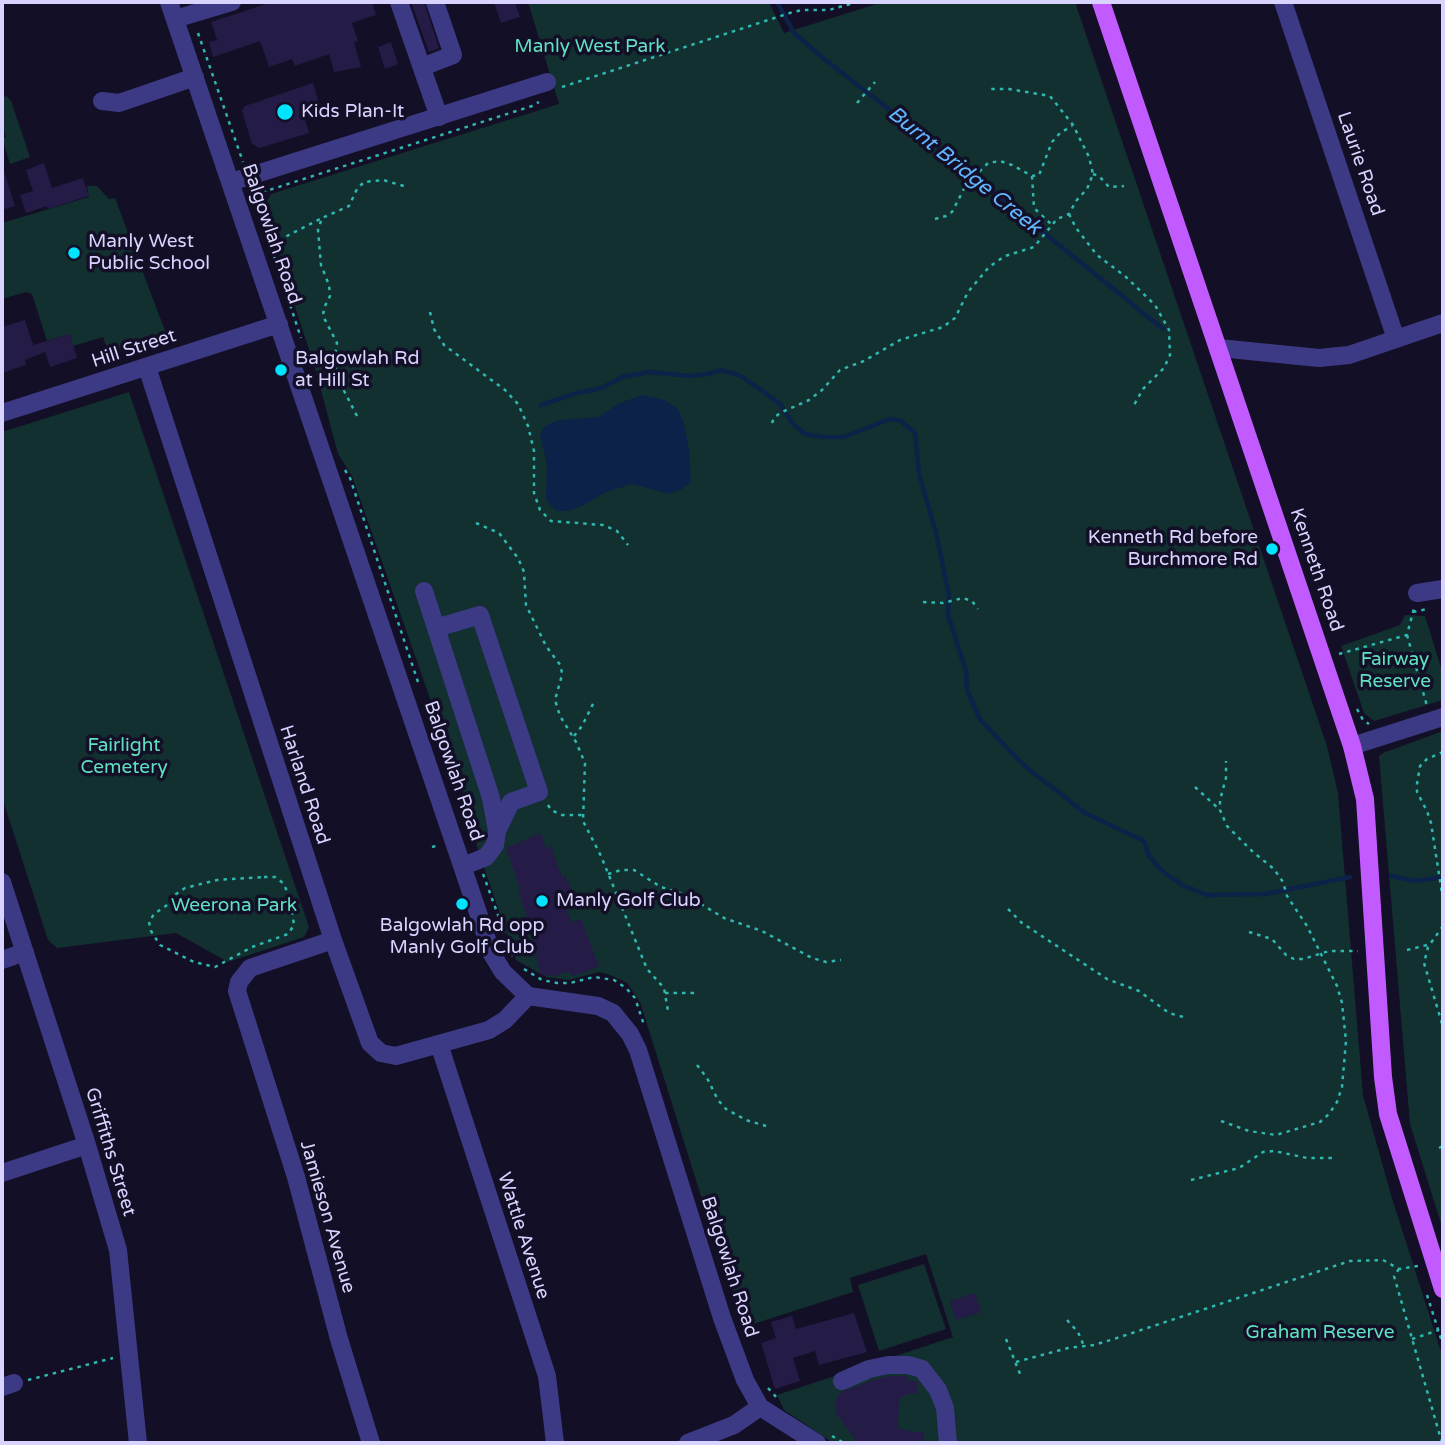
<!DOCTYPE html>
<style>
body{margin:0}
#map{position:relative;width:1445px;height:1445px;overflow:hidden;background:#130f26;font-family:"Varela Round",sans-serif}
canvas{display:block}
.frame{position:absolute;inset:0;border:4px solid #d9d4ff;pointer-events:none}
</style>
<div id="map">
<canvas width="1445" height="1445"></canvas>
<div class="frame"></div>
</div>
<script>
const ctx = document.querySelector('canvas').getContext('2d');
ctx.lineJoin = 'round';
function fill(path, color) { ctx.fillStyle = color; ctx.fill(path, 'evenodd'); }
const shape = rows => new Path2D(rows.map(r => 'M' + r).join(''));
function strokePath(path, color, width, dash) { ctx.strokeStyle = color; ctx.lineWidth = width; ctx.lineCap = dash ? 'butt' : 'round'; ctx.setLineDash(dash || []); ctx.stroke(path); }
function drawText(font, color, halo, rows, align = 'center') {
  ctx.font = font + ' "Varela Round",sans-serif'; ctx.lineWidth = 7; ctx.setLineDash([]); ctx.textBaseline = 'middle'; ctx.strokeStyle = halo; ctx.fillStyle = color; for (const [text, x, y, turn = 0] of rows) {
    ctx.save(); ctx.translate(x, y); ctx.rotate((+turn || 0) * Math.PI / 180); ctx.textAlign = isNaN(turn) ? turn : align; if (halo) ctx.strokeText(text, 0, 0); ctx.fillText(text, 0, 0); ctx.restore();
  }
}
const green = shape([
 [528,2,769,2,784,33,883,2,1075,2,1327,746,1338,793,1363,1095,1391,1195,1443,1358,1443,1443,833,1443,784,1410,777,1395,953,1337,926,1254,850,1278,853,1292,747,1326,724,1269,640,1002,627,983,610,975,599,972,569,980,546,977,516,960,479,853,462,790,352,476,338,454,315,368,263,208,271,194,559,104],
 [6,96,11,101,30,157,10,164,2,138,6,137,2,124,2,98],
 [87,186,97,186,109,199,115,198,167,336,109,354,103,337,73,346,70,334,47,341,32,294,26,292,2,299,2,223,89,197],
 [129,392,309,927,304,937,228,962,176,933,57,948,48,940,2,797,2,432],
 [1405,615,1425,616,1443,674,1443,700,1374,721,1364,713,1341,646,1400,625],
 [1443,731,1443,1230,1410,1124,1379,756,1383,753],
 [924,1264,946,1329,879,1351,858,1285]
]);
const water = shape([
 [642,395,665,400,678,409,684,424,689,449,691,482,682,489,669,494,632,484,606,492,580,507,568,511,556,511,546,500,547,464,540,435,545,426,558,420,598,417,620,403]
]);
const stream = shape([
 [777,2,794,33,823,58,940,149,1163,329],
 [541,405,577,393,602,388,622,377,649,372,691,376,708,374,721,370,739,375,764,392,780,404,792,423,805,434,822,437,844,437,890,419,901,421,915,433,919,474,936,533,949,595,948,615,966,671,967,690,980,719,1005,746,1026,767,1085,813,1144,841,1149,856,1161,870,1182,885,1207,895,1265,894,1350,877],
 [1391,876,1416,881,1443,877]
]);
const building = shape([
 [272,2,372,2,376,15,352,23,358,41,354,42,361,67,334,72,329,54,295,66,292,59,269,67,260,41,213,57,209,42,217,40,211,22],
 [411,2,424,2,439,48,429,52],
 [494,2,515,2,520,17,501,23],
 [391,42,398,64,385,69,378,47],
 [313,83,321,110,304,116,309,133,260,148,252,144,242,111,245,106],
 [44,163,52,188,83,178,89,196,48,209,47,206,26,213,20,195,33,191,26,170],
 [4,171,15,206,2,210,2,172],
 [25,320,33,345,70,334,77,358,50,367,45,352,25,360,26,365,2,373,2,327],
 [541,833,546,848,551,846,562,877,566,876,571,891,561,895,571,922,581,919,599,967,572,976,570,971,553,976,541,975,535,954,538,953,530,928,526,929,522,918,527,916,518,892,521,891,506,848],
 [975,1293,981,1312,956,1320,950,1301],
 [854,1313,867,1352,819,1365,815,1351,793,1358,800,1381,775,1389,761,1343,776,1338,771,1322,792,1316,796,1329],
 [889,1376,906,1376,909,1381,917,1381,917,1393,908,1394,899,1398,898,1428,912,1432,924,1432,924,1443,858,1443,835,1412,836,1400,841,1392,873,1380]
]);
const path = shape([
 [198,33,243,162],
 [562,87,793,12,802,10,829,10,857,2],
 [857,103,875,82],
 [1093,174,1099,176,1109,187,1124,186],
 [1032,176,1034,208,1051,224],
 [262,190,266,191,532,106,539,102],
 [253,192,301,338],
 [257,206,266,191],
 [1069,214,1076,228,1097,255,1126,277,1155,305,1169,330,1170,355,1164,368,1143,389,1134,405],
 [935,219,946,216,952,212,966,185,988,163,1000,161,1012,165,1032,176,1039,175,1052,142,1060,133,1072,126],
 [281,243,287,236,322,218],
 [430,312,434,329,444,345,505,390,518,404,528,426,534,451,534,493,540,510,551,521,603,525,617,531,628,545],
 [357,416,338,379,334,361,337,343,323,316,324,308,330,296,329,285,321,265,318,230,322,218,349,206,357,189,364,182,383,180,407,187],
 [772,423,774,418,780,413,809,400,822,390,840,370,864,361,900,340,943,327,955,318,968,292,989,267,1005,256,1034,247,1057,219,1069,214,1076,201,1087,189,1093,174,1089,157,1073,125,1050,96,1009,89,990,89],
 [345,470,350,478,418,682],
 [476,523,499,533,518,558,524,572,526,605,546,646,561,666,562,675,555,700,560,716,576,742,585,763,583,821,601,856,647,969,664,988,668,1011],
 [923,602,943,603,963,598,972,601,978,609],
 [1413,612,1427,609],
 [1407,635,1427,706],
 [1339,654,1407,635,1414,608],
 [1357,709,1363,720,1369,724],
 [574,736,582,726,595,700],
 [1443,752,1427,759,1420,766,1417,784,1417,792,1427,811,1431,823,1443,900],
 [1195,787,1220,810],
 [459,804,473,844],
 [548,805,551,810,562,815,583,815],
 [432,847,440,845],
 [483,874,513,956],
 [608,874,621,870,634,870,661,887,686,895,724,918,762,931,812,958,826,962,841,960],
 [264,877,275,877,283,883,290,897,294,925,288,934,252,947,215,967,194,962,160,945,151,931,149,922,154,914,170,903,176,894,185,888,217,880,264,877],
 [1008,909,1022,923,1107,979,1139,991,1169,1013,1187,1018],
 [1443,926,1428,947,1424,963,1443,1027],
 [1249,932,1272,939,1286,955,1294,959,1303,959,1329,951,1358,951],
 [1407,950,1427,945],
 [524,969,542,980,557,983,570,983,594,977,614,980,626,988,635,998,644,1025],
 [665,993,694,993],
 [697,1065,707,1078,718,1100,726,1109,746,1120,766,1126],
 [1221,1121,1249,1131,1276,1135,1320,1122,1329,1114,1337,1102,1342,1087,1346,1041,1342,1003,1337,986,1307,926,1287,896,1283,882,1274,869,1253,852,1227,826,1220,810,1220,800,1226,778,1226,761],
 [1439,1148,1443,1146],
 [1191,1180,1239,1168,1263,1152,1274,1151,1307,1158,1334,1158],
 [1399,1269,1394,1276,1442,1443],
 [1427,1295,1443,1345],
 [1067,1320,1078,1332,1084,1346],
 [1006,1339,1020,1374],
 [1412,1339,1439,1330],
 [1016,1362,1068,1348,1094,1345,1114,1339,1350,1261,1383,1260,1399,1269,1418,1266],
 [28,1380,113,1358],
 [768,1388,778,1399],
 [832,1436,844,1443]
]);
const minor = shape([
 [169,2,492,954,503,972,528,996,598,1006,613,1013,630,1034,638,1050,722,1318,745,1380,760,1407,817,1443],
 [399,2,439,117],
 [1283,2,1396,339],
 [175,19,232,2],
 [422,67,453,55,435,2],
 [102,101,119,103,195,77],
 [231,182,547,82],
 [1219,348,1319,358,1349,355,1443,323],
 [147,367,333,940,370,1043,381,1053,396,1056,489,1030,505,1020,528,996],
 [2,413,279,324],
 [424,591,491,798,497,831,495,845,486,857,463,866],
 [1417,593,1443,589],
 [436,628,480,615,539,792,511,802,497,831],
 [1352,746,1443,717],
 [2,882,87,1145,118,1250,138,1443],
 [333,940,250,968,239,982,237,991,296,1177,339,1339,371,1443],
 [2,960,25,952],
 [439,1044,547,1376,555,1443],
 [2,1173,87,1145],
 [842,1381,869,1369,888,1365,908,1365,922,1369,938,1390,945,1408,948,1443],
 [2,1387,14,1383],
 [688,1443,734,1425,760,1407]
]);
const major = shape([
 [1101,2,1352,746,1365,799,1383,1077,1388,1114,1443,1289]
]);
const markers = [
 [285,112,9,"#00e5ff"],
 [74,253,7,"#00e5ff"],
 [281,370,7,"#00e5ff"],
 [1272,549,7,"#00e5ff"],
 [542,901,7,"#00e5ff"],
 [462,904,7,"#00e5ff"]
];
const parkNames = [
 ["Manly West Park",590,47],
 ["Fairway",1395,660],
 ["Reserve",1395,682],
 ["Fairlight",124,746],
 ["Cemetery",124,768],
 ["Weerona Park",234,906],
 ["Graham Reserve",1320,1333]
];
const poiNames = [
 ["Kids Plan-It",301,112],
 ["Manly West",88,242],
 ["Public School",88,264],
 ["Balgowlah Rd",295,359],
 ["at Hill St",295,381],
 ["Kenneth Rd before",1258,538,"right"],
 ["Burchmore Rd",1258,560,"right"],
 ["Manly Golf Club",556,901],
 ["Balgowlah Rd opp",462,926,"center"],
 ["Manly Golf Club",462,948,"center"]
];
const streetNames = [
 ["Laurie Road",1360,164,71],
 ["Balgowlah Road",271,234,71],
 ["Hill Street",134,349,-18],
 ["Kenneth Road",1316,570,71],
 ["Balgowlah Road",453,771,71],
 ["Harland Road",304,785,72],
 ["Griffiths Street",110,1152,73],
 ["Jamieson Avenue",327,1217,74],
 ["Wattle Avenue",523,1236,72],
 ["Balgowlah Road",729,1267,72]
];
const waterNames = [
 ["Burnt Bridge Creek",964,171,39]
];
fill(green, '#12302f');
fill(water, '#0c2248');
strokePath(stream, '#0c2248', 4.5);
fill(building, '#241b47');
strokePath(path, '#2fb8b0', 2.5, [3.5, 5]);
strokePath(minor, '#3d3a85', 18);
strokePath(major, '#c25bff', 18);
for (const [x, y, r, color] of markers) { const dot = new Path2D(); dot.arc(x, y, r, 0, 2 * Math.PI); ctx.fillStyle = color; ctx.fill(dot); strokePath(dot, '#130f26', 2.5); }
drawText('19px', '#5fe0c0', '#130f26', parkNames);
drawText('19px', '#d9d4ff', '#130f26', poiNames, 'left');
drawText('19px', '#d9d4ff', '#130f26', streetNames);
drawText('italic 21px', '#62b6ff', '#130f26', waterNames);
</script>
